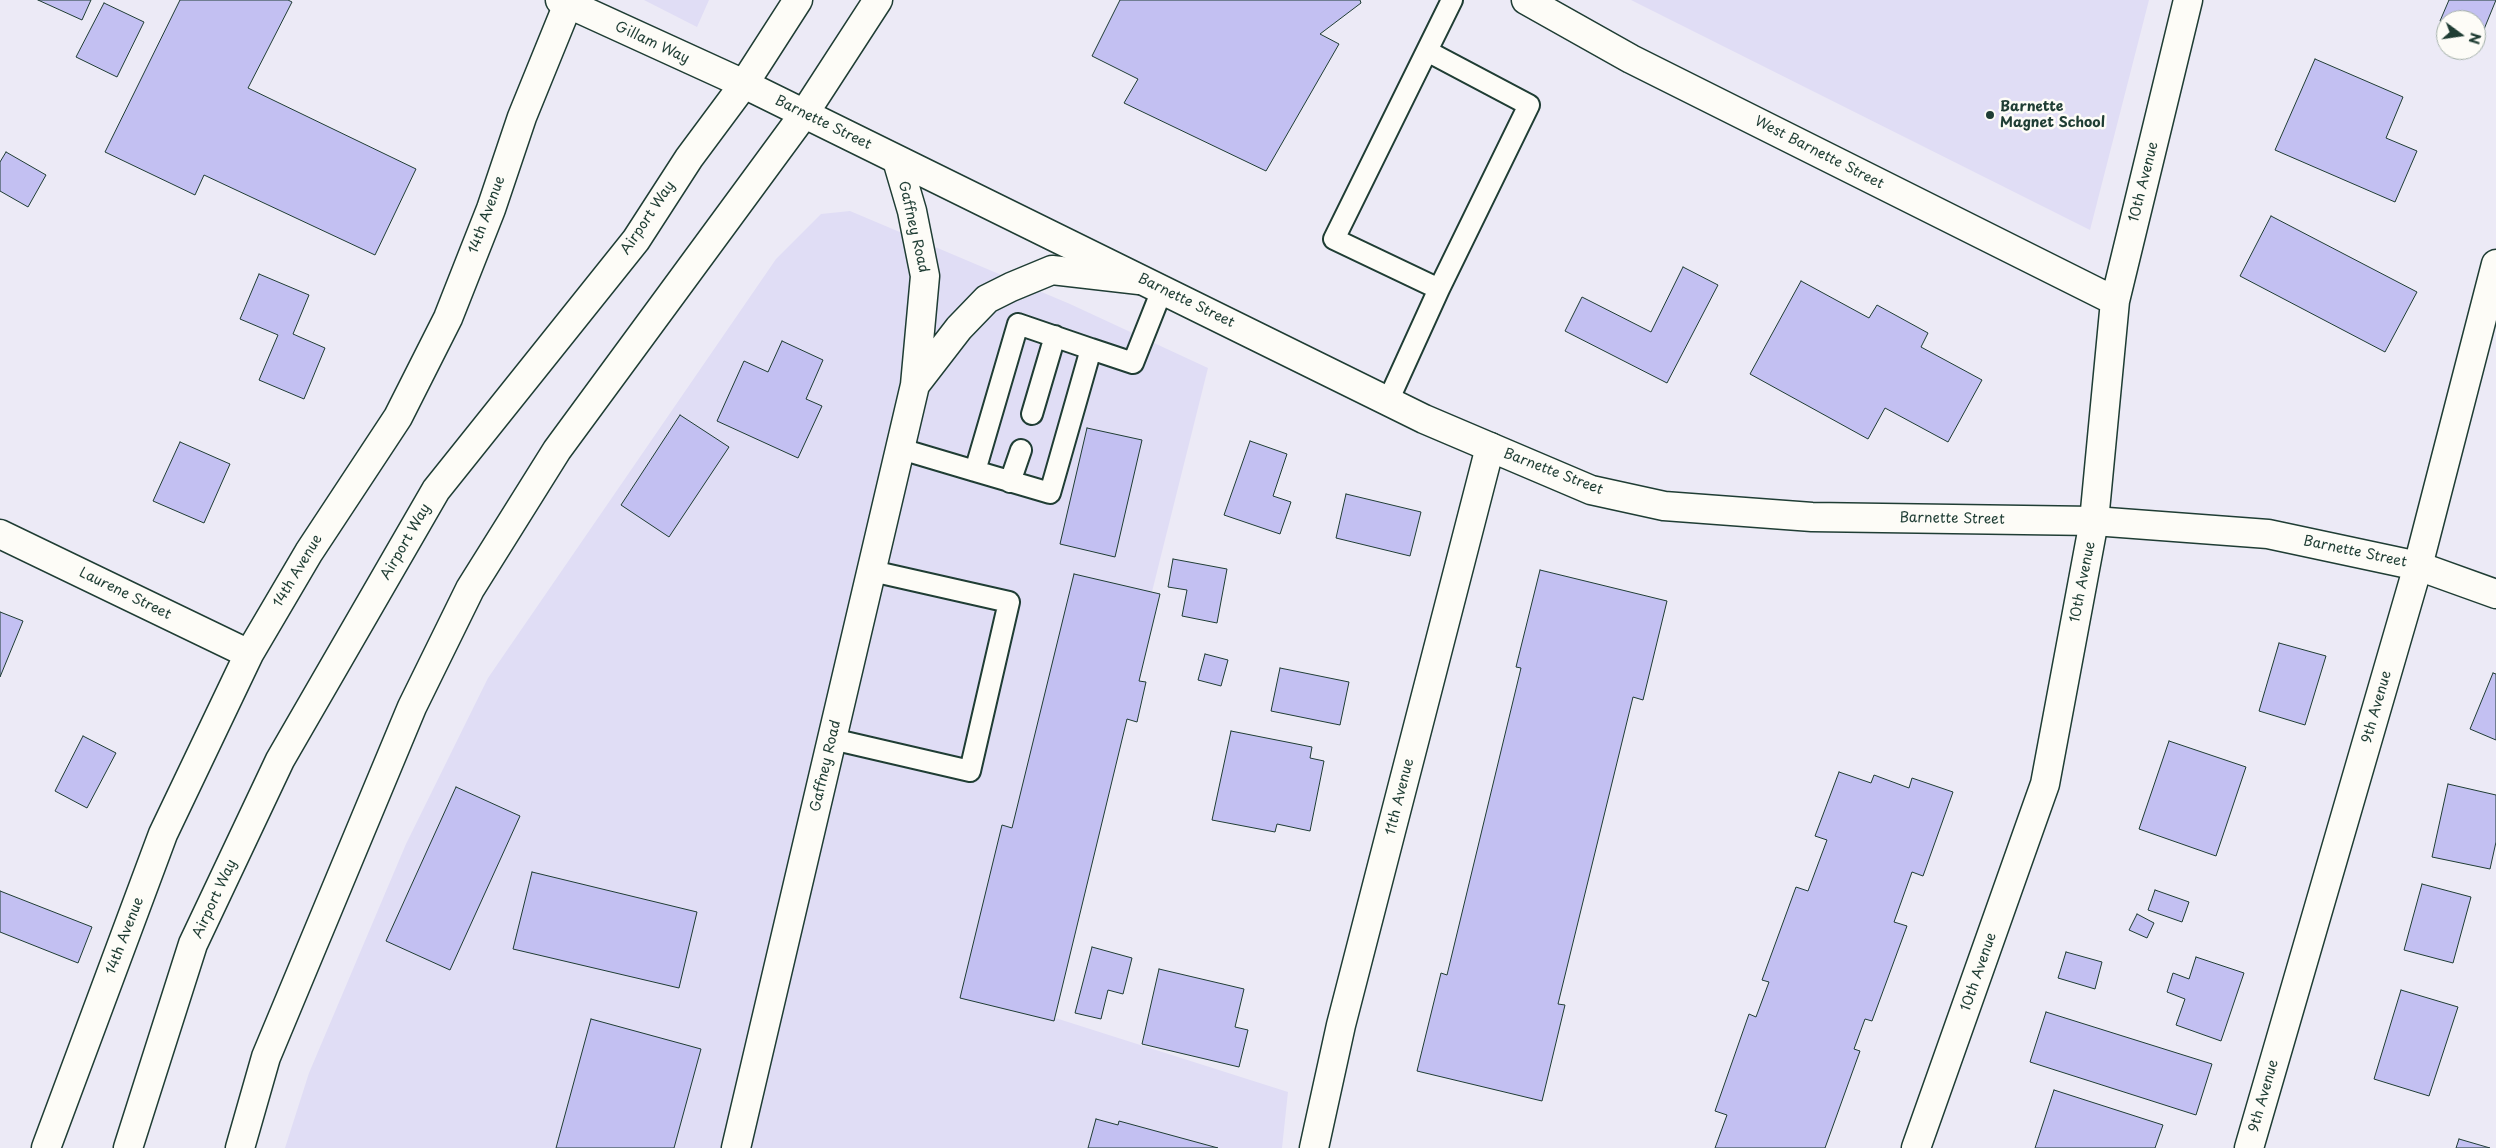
<!DOCTYPE html>
<style>
body{margin:0}
#map{position:relative;width:2496px;height:1148px;overflow:hidden;background:#eceaf6;font-family:"Playpen Sans",sans-serif}
canvas{display:block}
.north{position:absolute;left:2436px;top:10px;width:50px;height:50px;box-sizing:border-box;background:#fdfcf7;border:1px solid #a4b0a9;border-radius:50%;rotate:104deg;font-size:14px;font-weight:700;line-height:20px;text-align:center;color:#1f3d34}
.north::after{content:'';display:block;margin:auto;width:18px;height:22px;background:#1f3d34;clip-path:polygon(50% 0,100% 100%,50% 72%,0 100%)}
</style>
<div id="map">
<canvas width="2496" height="1148"></canvas>
<div class="north">N</div>
</div>
<script>
const ctx = document.querySelector('canvas').getContext('2d');
ctx.lineJoin = 'round';
function fill(path, color) { ctx.fillStyle = color; ctx.fill(path, 'evenodd'); }
const shape = rows => new Path2D(rows.map(r => 'M' + r).join(''));
function strokePath(path, color, width, dash) { ctx.strokeStyle = color; ctx.lineWidth = width; ctx.lineCap = dash ? 'butt' : 'round'; ctx.setLineDash(dash || []); ctx.stroke(path); }
function drawText(font, color, halo, rows, align = 'center') {
  ctx.font = font + ' "Playpen Sans",sans-serif'; ctx.lineWidth = 5; ctx.setLineDash([]); ctx.textBaseline = 'middle'; ctx.strokeStyle = halo; ctx.fillStyle = color; for (const [text, x, y, turn = 0] of rows) {
    ctx.save(); ctx.translate(x, y); ctx.rotate((+turn || 0) * Math.PI / 180); ctx.textAlign = isNaN(turn) ? turn : align; if (halo) ctx.strokeText(text, 0, 0); ctx.fillText(text, 0, 0); ctx.restore();
  }
}
const built = shape([
 [644,0,709,0,697,27],
 [1631,0,2149,0,2090,230],
 [850,211,1070,304,1208,368,1046,1015,1288,1092,1282,1148,285,1148,309,1073,406,844,488,678,776,259,821,214]
]);
const building = shape([
 [38,0,91,0,82,20,38,0],
 [180,0,288,0,292,2,248,88,416,169,375,255,204,175,195,195,105,152,180,0],
 [1120,0,1360,0,1361,3,1320,34,1339,44,1266,171,1124,103,1138,79,1092,56,1120,0],
 [2449,0,2496,0,2480,39,2476,37,2476,20,2446,20,2446,24,2440,21,2449,0],
 [104,3,144,22,117,77,76,57,104,3],
 [2315,59,2403,97,2386,138,2417,151,2395,202,2275,150,2315,59],
 [6,152,46,175,28,207,0,191,0,162,6,152],
 [2271,216,2417,292,2385,352,2240,276,2271,216],
 [1683,267,1718,285,1667,383,1565,331,1582,297,1651,332,1683,267],
 [259,274,309,295,293,334,325,348,304,399,259,380,278,335,240,319,259,274],
 [1801,281,1869,318,1877,305,1928,333,1921,347,1982,380,1948,442,1885,408,1868,439,1750,374,1801,281],
 [782,341,823,360,806,399,822,406,798,458,717,421,744,361,768,372,782,341],
 [680,415,729,447,669,537,621,505,680,415],
 [1087,428,1142,440,1115,557,1060,544,1087,428],
 [1250,441,1287,454,1273,496,1291,502,1280,534,1224,515,1250,441],
 [180,442,230,464,204,523,153,501,180,442],
 [1346,494,1421,512,1410,556,1336,538,1346,494],
 [1173,559,1227,569,1217,623,1182,616,1187,590,1168,587,1173,559],
 [1540,570,1667,601,1643,700,1633,697,1558,1004,1565,1005,1542,1101,1417,1071,1441,973,1447,975,1521,668,1516,667,1540,570],
 [1074,574,1160,594,1139,681,1146,682,1137,722,1127,719,1054,1021,960,998,1002,825,1012,828,1074,574],
 [0,612,23,621,0,677,0,612],
 [2279,643,2326,656,2305,725,2259,711,2279,643],
 [1205,654,1228,660,1221,686,1198,680,1205,654],
 [1280,668,1349,682,1340,725,1271,711,1280,668],
 [2493,673,2496,674,2496,740,2470,729,2493,673],
 [1231,731,1312,747,1310,758,1324,761,1310,831,1277,824,1275,832,1212,820,1231,731],
 [83,736,116,753,87,808,55,791,83,736],
 [2169,741,2246,767,2216,856,2139,829,2169,741],
 [1839,772,1871,783,1874,775,1909,788,1912,778,1953,792,1923,876,1912,872,1894,922,1907,926,1872,1021,1865,1019,1854,1049,1860,1051,1825,1148,1715,1148,1727,1115,1715,1111,1749,1014,1756,1017,1769,982,1762,980,1796,887,1808,891,1827,840,1815,836,1839,772],
 [2448,784,2496,795,2496,842,2490,869,2432,857,2448,784],
 [456,787,520,816,450,970,386,941,456,787],
 [532,872,697,912,679,988,513,949,532,872],
 [2422,884,2471,897,2453,963,2404,950,2422,884],
 [2155,890,2189,902,2182,922,2148,910,2155,890],
 [0,891,92,927,78,963,0,932,0,891],
 [2137,914,2154,923,2147,938,2129,930,2137,914],
 [1092,947,1132,958,1123,994,1108,990,1101,1019,1075,1013,1092,947],
 [2066,952,2102,962,2095,989,2058,978,2066,952],
 [2196,957,2244,973,2221,1041,2176,1025,2185,999,2167,992,2173,973,2189,979,2196,957],
 [1159,969,1244,989,1235,1027,1248,1030,1239,1067,1142,1044,1159,969],
 [2401,990,2458,1007,2429,1096,2374,1079,2401,990],
 [2046,1012,2212,1064,2196,1115,2030,1062,2046,1012],
 [591,1019,701,1049,674,1148,556,1148,591,1019],
 [2054,1090,2163,1125,2155,1148,2035,1148,2054,1090],
 [1096,1119,1118,1125,1119,1121,1218,1148,1088,1148,1096,1119],
 [2459,1139,2490,1148,2456,1148,2459,1139]
]);
const service = shape([
 [1427,51,1529,105,1439,289],
 [1018,324,1091,349,1050,493,975,471,1018,324],
 [1091,349,1133,363,1162,290],
 [1388,401,1439,289,1334,239,1452,0],
 [1032,414,1055,336],
 [901,449,975,471],
 [1010,482,1021,450],
 [832,739,970,771,1009,602,872,571]
]);
const minor = shape([
 [1526,0,1631,59,2115,301],
 [915,385,959,328,987,299,1011,287,1052,270,1139,280],
 [2094,521,2115,301,2188,0],
 [0,534,249,654],
 [46,1148,163,834,249,654,309,552,398,417,448,318,491,209,522,117,568,4],
 [736,1148,915,385,925,276,912,211,897,160],
 [1314,1148,1341,1025,1490,447],
 [2249,1148,2418,566,2496,264]
]);
const tertiary = shape([
 [560,0,744,84],
 [1916,1148,2045,784,2094,521]
]);
const primary = shape([
 [744,84,1424,419,1591,490,1664,506,1812,517,2094,521,2268,534,2418,566,2496,594],
 [128,1148,193,944,280,760,436,490,636,240,689,158,744,84,798,0],
 [240,1148,266,1057,412,707,470,589,557,450,804,114,878,0]
]);
const markers = [
 [1990,115,5,"#1f3d34"]
];
const streetNames = [
 ["Gillam Way",652,43,25],
 ["Barnette Street",823,123,26],
 ["West Barnette Street",1819,153,27],
 ["10th Avenue",2144,182,-76],
 ["14th Avenue",487,215,-70],
 ["Airport Way",648,218,-56],
 ["Gaffney Road",913,227,77],
 ["Barnette Street",1186,301,26],
 ["Barnette Street",1553,472,21],
 ["Barnette Street",1952,519,1],
 ["Airport Way",406,542,-60],
 ["Barnette Street",2355,552,12],
 ["14th Avenue",298,571,-59],
 ["10th Avenue",2083,582,-79],
 ["Laurene Street",125,594,26],
 ["9th Avenue",2377,707,-74],
 ["Gaffney Road",826,766,-77],
 ["11th Avenue",1400,797,-76],
 ["Airport Way",215,899,-65],
 ["14th Avenue",125,936,-69],
 ["10th Avenue",1979,972,-71],
 ["9th Avenue",2264,1096,-74]
];
const poiNames = [
 ["Barnette",2000,107],
 ["Magnet School",2000,123]
];
fill(built, '#e0ddf5');
fill(building, '#c3c0f2');
strokePath(building, '#1f3d34', 1);
strokePath(service, '#1f3d34', 24);
strokePath(minor, '#1f3d34', 31);
strokePath(tertiary, '#1f3d34', 31);
strokePath(primary, '#1f3d34', 31);
strokePath(service, '#fdfcf7', 20);
strokePath(minor, '#fdfcf7', 28);
strokePath(tertiary, '#fdfcf7', 28);
strokePath(primary, '#fdfcf7', 28);
for (const [x, y, r, color] of markers) { const dot = new Path2D(); dot.arc(x, y, r, 0, 2 * Math.PI); ctx.fillStyle = color; ctx.fill(dot); strokePath(dot, '#fdfcf7', 2); }
drawText('14px', '#1f3d34', '#fdfcf7', streetNames);
drawText('bold 14px', '#1f3d34', '#fdfcf7', poiNames, 'left');
</script>
